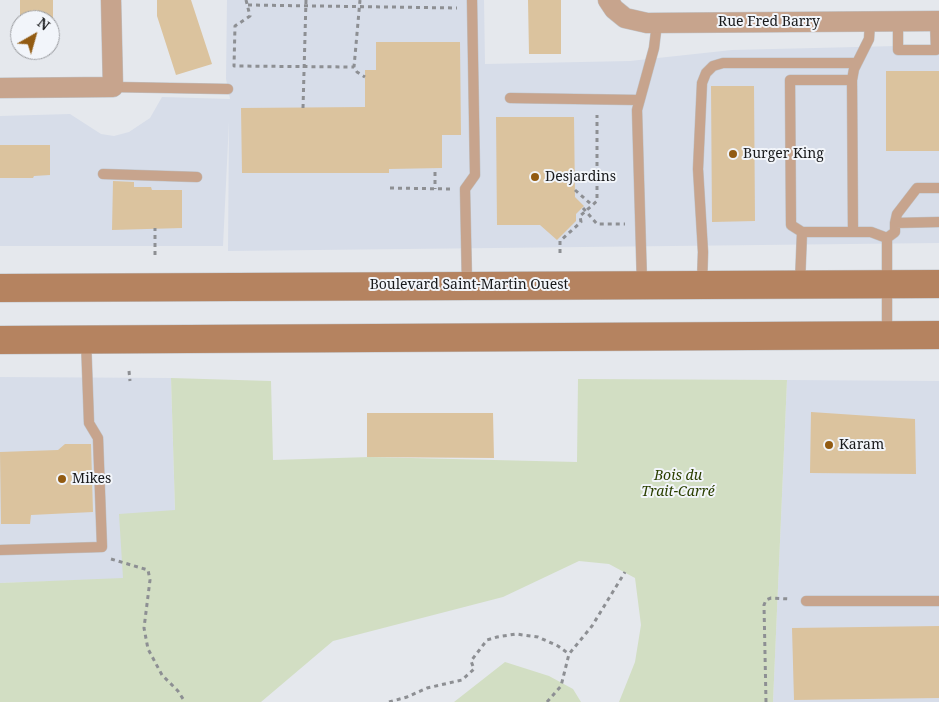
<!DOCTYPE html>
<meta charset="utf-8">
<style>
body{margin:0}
#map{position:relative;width:939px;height:702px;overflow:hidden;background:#e5e8ed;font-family:"Noto Serif",serif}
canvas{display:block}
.north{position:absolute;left:10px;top:10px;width:50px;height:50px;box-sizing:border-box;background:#f2f5fa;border:1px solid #9b9da1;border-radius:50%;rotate:38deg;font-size:14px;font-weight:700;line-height:20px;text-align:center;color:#191a1c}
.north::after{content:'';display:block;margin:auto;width:18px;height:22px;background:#925b12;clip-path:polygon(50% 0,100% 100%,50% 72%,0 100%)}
</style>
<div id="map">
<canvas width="939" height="702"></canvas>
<div class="north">N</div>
</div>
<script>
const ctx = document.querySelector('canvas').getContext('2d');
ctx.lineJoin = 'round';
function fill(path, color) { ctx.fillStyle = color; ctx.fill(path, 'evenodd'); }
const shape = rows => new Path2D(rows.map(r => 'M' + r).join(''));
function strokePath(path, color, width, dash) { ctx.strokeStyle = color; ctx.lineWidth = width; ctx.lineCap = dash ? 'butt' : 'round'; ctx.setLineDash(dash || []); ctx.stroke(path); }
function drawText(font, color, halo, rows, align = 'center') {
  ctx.font = font + ' "Noto Serif",serif'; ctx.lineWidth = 4; ctx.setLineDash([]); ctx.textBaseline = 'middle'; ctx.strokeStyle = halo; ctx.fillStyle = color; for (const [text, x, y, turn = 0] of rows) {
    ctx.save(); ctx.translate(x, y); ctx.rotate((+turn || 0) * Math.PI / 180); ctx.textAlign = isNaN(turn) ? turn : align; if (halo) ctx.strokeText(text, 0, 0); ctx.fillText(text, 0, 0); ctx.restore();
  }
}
const built = shape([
 [227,0,484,0,485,64,630,61,732,50,939,45,939,243,228,251,229,121,223,246,0,246,0,116,70,114,101,134,114,136,129,132,150,118,162,97,230,99,226,79],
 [0,377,171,378,175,510,123,579,0,583],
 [787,380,939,381,939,702,773,702]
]);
const green = shape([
 [171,378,271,381,273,460,370,457,577,462,578,379,787,380,773,702,619,702,635,662,641,625,635,578,609,564,579,561,503,597,333,641,261,702,0,702,0,583,123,578,119,514,175,510],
 [505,662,549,676,573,689,581,702,454,702]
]);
const building = shape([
 [20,0,53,0,53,20,20,20],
 [157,0,191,0,212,64,176,75,157,16],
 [528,0,561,0,561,54,529,54],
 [376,42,460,42,461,135,442,135,442,168,389,169,389,173,242,173,241,108,365,107,365,70,376,70],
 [886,71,939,71,939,151,886,151],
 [711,86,754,86,755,221,712,222],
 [496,117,574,117,575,197,584,206,576,214,576,221,557,240,540,225,497,225],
 [0,145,50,145,50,175,34,176,33,178,0,178],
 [113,181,134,182,134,187,151,187,152,190,182,190,182,228,112,230],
 [811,412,915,419,916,474,810,473],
 [367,413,493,413,494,458,367,457],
 [65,444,91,444,93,512,31,515,30,524,1,524,0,452,58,450],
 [939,626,939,698,794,700,792,628]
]);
const path = shape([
 [246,0,250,16,235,26,234,66,354,67],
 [360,0,354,67,357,72,365,77],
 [248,5,457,8],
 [303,108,306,0],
 [435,172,435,189],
 [390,188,450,189],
 [575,190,592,205],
 [583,208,597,224,625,224],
 [560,253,560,241,581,222,580,216,597,201,597,115],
 [155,255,155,228],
 [129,371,130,381],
 [111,559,148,570,150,580,144,628,148,649,162,675,178,691,185,702],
 [389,702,407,697,427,688,462,680,474,669,471,661,487,640,497,637,516,634,538,637,558,646,569,654],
 [547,702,561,686,569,654,592,626,625,572],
 [766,702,764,605,766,600,771,598,790,599]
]);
const service = shape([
 [898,21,898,50,936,50,935,21],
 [113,87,228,89],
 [510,98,639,100],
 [103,174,197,177],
 [895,223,897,214,917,188,939,188],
 [802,232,791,225,790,80,852,80],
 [853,232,871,232,887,238,895,232,895,223,939,222],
 [702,283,703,252,698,169,702,83,706,73,713,66,723,63,857,63],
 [800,283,802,232,853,232,852,80,854,69,869,39,870,22],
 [467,284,465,189,475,175,472,0],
 [642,284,637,110,654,48,657,23],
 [887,334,887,238],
 [0,550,102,547,98,438,89,423,86,340],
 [806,601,939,601]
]);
const minor = shape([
 [608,0,614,9,625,18,647,23,939,21],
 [0,88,113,87,111,0]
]);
const secondary = shape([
 [0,288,939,284],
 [0,340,939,335]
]);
const markers = [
 [733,154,5,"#925b12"],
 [535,177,5,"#925b12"],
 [829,445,5,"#925b12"],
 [62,479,5,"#925b12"]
];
const streetNames = [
 ["Rue Fred Barry",769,22],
 ["Boulevard Saint-Martin Ouest",469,285]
];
const poiNames = [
 ["Burger King",743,154],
 ["Desjardins",545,177],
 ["Karam",839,445],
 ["Mikes",72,479]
];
const parkNames = [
 ["Bois du",678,476],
 ["Trait-Carré",678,492]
];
fill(built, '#d7dde9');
fill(green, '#d2dec3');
fill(building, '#dbc39e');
strokePath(service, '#c0c3c7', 11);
strokePath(minor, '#c0c3c7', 21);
strokePath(secondary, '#c0c3c7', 29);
strokePath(path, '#8d8f93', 3, [4, 4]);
strokePath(service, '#c7a48d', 10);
strokePath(minor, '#c7a48d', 20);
strokePath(secondary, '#b58360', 28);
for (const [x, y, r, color] of markers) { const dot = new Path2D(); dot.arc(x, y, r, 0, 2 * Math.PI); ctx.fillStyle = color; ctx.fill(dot); strokePath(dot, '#f2f5fa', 2); }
drawText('14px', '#191a1c', '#f2f5fa', streetNames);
drawText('14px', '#191a1c', '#f2f5fa', poiNames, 'left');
drawText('italic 14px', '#2b3f00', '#f2f5fa', parkNames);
</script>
